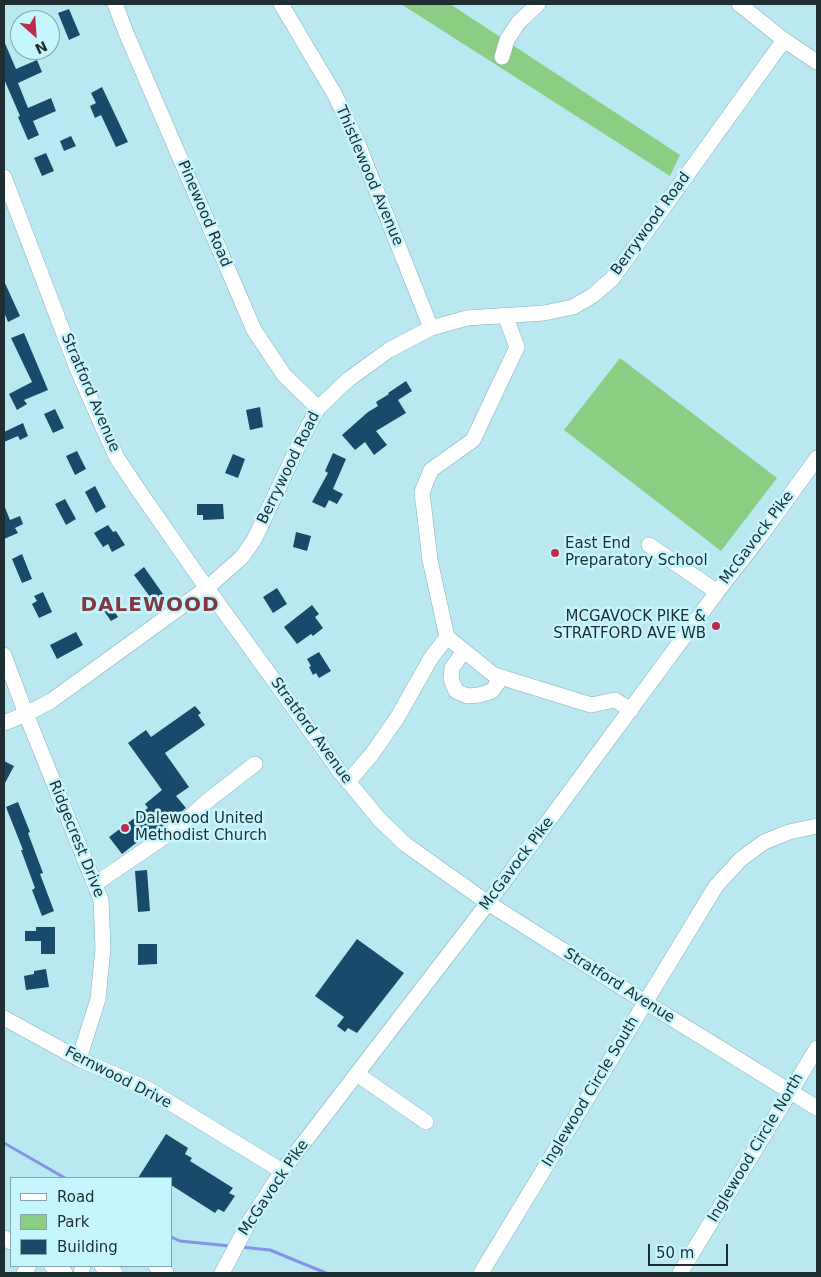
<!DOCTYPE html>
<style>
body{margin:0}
#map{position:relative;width:821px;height:1277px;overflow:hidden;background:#b9e8f0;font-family:"DejaVu Sans",sans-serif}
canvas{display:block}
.frame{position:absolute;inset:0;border:5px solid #1d2f32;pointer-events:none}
.legend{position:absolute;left:10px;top:1177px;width:162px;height:90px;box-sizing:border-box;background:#c6f6fd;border:1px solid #82a6ac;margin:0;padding:6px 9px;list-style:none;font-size:15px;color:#1d2f32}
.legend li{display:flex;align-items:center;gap:10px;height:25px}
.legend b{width:25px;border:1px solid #82a6ac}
.north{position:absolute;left:10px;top:10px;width:50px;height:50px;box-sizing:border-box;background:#c6f6fd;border:1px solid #82a6ac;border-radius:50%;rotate:154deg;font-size:14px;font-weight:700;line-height:20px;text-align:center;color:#1d2f32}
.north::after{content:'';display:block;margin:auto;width:18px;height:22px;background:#bd2c4a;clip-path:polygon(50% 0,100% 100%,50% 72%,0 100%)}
.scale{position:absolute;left:648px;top:1244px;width:80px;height:22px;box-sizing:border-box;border:2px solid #1d2f32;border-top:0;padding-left:6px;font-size:15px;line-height:18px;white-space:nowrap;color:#1d2f32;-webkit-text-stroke:4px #c6f6fd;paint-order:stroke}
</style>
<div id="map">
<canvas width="821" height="1277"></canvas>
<div class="frame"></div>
<ul class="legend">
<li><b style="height:6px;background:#fff"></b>Road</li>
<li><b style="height:14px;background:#8bcd83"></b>Park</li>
<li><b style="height:14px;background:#194a6a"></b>Building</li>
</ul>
<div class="north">N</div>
<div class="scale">50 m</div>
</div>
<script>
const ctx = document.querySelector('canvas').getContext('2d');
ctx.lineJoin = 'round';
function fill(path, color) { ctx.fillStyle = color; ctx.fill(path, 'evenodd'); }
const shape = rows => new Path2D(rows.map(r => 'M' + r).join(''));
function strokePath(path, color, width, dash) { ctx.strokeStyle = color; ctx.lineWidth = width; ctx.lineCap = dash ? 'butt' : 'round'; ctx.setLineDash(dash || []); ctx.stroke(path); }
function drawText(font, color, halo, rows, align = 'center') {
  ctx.font = font + ' "DejaVu Sans",sans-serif'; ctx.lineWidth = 5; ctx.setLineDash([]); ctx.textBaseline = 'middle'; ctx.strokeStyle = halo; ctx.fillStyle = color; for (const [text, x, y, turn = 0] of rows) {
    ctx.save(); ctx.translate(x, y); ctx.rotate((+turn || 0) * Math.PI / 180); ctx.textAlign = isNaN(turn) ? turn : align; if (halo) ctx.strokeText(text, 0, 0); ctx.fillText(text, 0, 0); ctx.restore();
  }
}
const green = shape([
 [401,4,450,4,680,155,670,176],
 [620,358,777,478,721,551,564,430]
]);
const stream = shape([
 [4,1143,65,1178],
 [171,1237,180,1241,230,1246],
 [241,1247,270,1250,326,1273]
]);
const building = shape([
 [69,9,80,35,69,40,58,13],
 [4,41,16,69,37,60,42,72,18,83,28,108,51,98,56,111,33,121,39,135,28,140,18,117,20,116,4,79],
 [102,87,128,142,116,147,101,115,95,118,90,106,96,103,91,93],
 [71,136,76,146,64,151,60,141],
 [46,153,54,171,42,176,34,158],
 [4,281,20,316,8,322,4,312],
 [24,333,48,390,24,400,27,404,17,410,9,394,32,382,11,338],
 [406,381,412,391,398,400,406,413,376,431,387,445,374,455,365,442,355,450,342,435,368,412,378,406,376,402,389,394,388,393],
 [260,407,263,427,250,430,246,410],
 [55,409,64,428,53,433,44,414],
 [23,423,28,436,20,440,18,436,4,442,4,432],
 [77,451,86,469,75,475,66,456],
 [333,453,346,459,333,489,343,494,337,504,329,500,325,508,312,502,328,473,325,471],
 [233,454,245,459,238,478,225,473],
 [95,486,106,507,96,513,85,492],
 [65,499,76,519,66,525,55,504],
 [197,504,223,504,224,519,203,520,203,515,197,515],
 [4,505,10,520,20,516,23,524,15,528,18,533,4,539],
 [108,525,113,532,116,531,125,545,112,552,108,544,103,547,94,533],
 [296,532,311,536,307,551,293,547],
 [22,554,32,579,22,583,12,559],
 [144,567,163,594,153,601,134,575],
 [277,588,287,604,273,613,263,597],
 [43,592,52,612,39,618,32,604,37,601,34,596],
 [109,603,118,617,111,621,102,608],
 [312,605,319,614,315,617,323,628,313,636,311,634,297,644,284,627],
 [76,632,83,645,57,659,50,645],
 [319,652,331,671,319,678,316,673,313,675,309,667,311,666,307,659],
 [195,706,201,713,198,715,205,725,165,753,189,787,176,796,186,808,156,832,154,829,122,854,109,837,148,808,145,804,162,790,128,743,146,730,151,737],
 [4,761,14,766,4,785],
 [18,802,30,832,28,833,43,873,40,874,54,911,42,916,32,890,35,888,21,850,23,850,6,807],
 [147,870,150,911,138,912,135,871],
 [36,927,55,927,55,954,41,954,41,941,25,941,25,931,36,931],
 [357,939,404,973,357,1033,348,1028,345,1032,337,1026,344,1017,315,996],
 [138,944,157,944,157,964,138,965],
 [46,969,49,987,26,990,24,976,34,974,34,971],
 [166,1134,188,1148,185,1154,192,1158,190,1161,233,1188,229,1193,235,1196,224,1212,218,1209,215,1213,171,1185,171,1178,138,1178]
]);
const minor = shape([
 [115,4,127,35,254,330,284,375,318,408],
 [281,4,335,95,356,139,431,328],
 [739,4,784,40,817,62],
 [502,57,507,40,518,23,538,4],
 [4,177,78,371,104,430,117,458,139,491,199,577,341,773,380,820,405,844,488,903,645,1002,817,1108],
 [649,545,717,592],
 [447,637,430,560,422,492,431,470,473,440,517,347,505,315],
 [464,651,452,668,451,679,456,691,467,696,479,695,492,691,502,677],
 [4,655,26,714,101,900,103,948,98,999,79,1059],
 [4,723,26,714,51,701,207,588,242,557,254,540,302,438,318,408,349,379,389,350,431,328,467,318,544,313,573,307,592,296,612,279,784,40],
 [348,782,372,754,397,718,431,658,447,637,494,675,591,705,615,700,631,710],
 [95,884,179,827,206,802,255,764],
 [4,1018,79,1059,146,1088,282,1171],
 [357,1074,426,1122],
 [4,1238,11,1242],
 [52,1266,65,1273],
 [102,1266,115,1273],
 [156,1266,166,1273],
 [24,1273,29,1266],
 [81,1273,83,1266],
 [222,1273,249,1222,282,1171,488,903,717,592,759,538,817,458],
 [481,1273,716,886,741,859,764,842,789,832,817,826],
 [680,1273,817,1048]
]);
const markers = [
 [555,553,5,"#bd2c4a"],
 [716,626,5,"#bd2c4a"],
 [125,828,5,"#bd2c4a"]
];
const streetNames = [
 ["Thistlewood Avenue",369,176,67],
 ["Pinewood Road",204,214,67],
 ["Berrywood Road",651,224,-54],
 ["Stratford Avenue",90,393,67],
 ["Berrywood Road",289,468,-64],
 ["McGavock Pike",757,538,-53],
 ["Stratford Avenue",311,731,54],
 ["Ridgecrest Drive",76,839,68],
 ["McGavock Pike",517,864,-53],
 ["Stratford Avenue",619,986,32],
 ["Fernwood Drive",118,1078,27],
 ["Inglewood Circle South",591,1092,-59],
 ["Inglewood Circle North",756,1148,-59],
 ["McGavock Pike",274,1188,-56]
];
const poiNames = [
 ["East End",565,544],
 ["Preparatory School",565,561],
 ["MCGAVOCK PIKE &",706,617,"right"],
 ["STRATFORD AVE WB",706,634,"right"],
 ["Dalewood United",135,819],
 ["Methodist Church",135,836]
];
const districtNames = [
 ["DALEWOOD",150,606]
];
fill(green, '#8bcd83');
strokePath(stream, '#8493e8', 3);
fill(building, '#194a6a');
strokePath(minor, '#86b3bb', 16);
strokePath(minor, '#fff', 15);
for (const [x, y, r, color] of markers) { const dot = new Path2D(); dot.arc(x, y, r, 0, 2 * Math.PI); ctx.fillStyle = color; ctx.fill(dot); strokePath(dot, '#c6f6fd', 2); }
drawText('15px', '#1d2f32', '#c6f6fd', streetNames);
drawText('15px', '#1d2f32', '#c6f6fd', poiNames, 'left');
ctx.letterSpacing = '1px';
drawText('bold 20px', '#813941', '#c6f6fd', districtNames);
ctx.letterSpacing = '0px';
</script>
